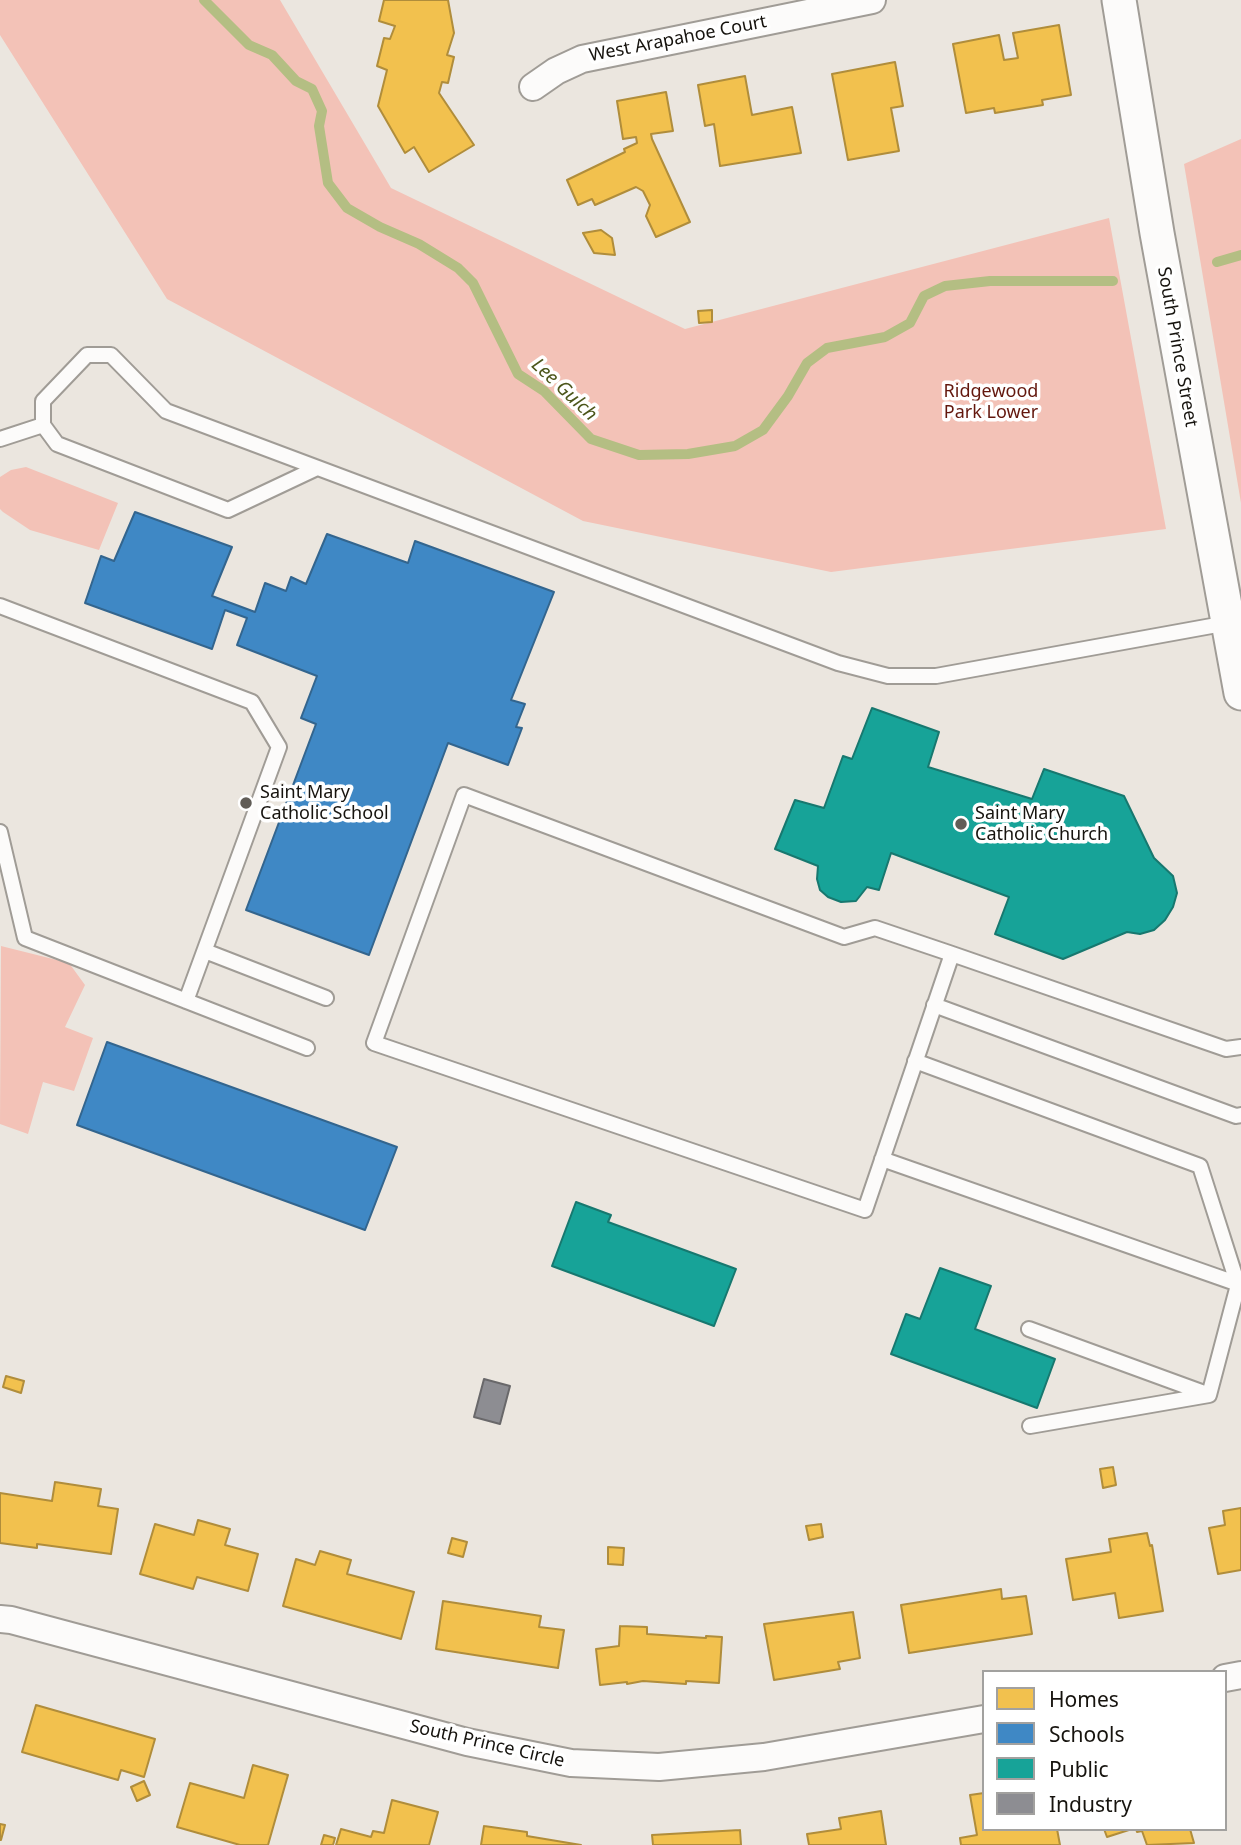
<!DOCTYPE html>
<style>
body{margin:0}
#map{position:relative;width:1241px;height:1845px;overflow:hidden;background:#ebe6df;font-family:"Noto Sans",sans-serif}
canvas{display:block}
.legend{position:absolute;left:982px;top:1670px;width:245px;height:161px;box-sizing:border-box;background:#fff;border:2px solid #a2a19f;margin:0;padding:9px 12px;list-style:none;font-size:21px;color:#16130e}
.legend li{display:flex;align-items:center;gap:14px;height:35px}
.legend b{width:35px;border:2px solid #a2a19f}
</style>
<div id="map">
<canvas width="1241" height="1845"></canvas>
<ul class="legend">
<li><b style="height:19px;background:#f2c14e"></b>Homes</li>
<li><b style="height:19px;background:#3f88c5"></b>Schools</li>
<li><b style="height:19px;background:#17a398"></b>Public</li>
<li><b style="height:19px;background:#8d8d92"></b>Industry</li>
</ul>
</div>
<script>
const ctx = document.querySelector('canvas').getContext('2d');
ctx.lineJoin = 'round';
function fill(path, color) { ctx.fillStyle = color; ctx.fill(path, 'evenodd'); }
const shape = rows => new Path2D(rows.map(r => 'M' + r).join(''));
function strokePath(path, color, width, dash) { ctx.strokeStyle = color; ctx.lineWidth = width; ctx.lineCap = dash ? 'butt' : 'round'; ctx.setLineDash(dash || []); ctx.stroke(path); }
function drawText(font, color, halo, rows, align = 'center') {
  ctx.font = font + ' "Noto Sans",sans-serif'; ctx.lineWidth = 7; ctx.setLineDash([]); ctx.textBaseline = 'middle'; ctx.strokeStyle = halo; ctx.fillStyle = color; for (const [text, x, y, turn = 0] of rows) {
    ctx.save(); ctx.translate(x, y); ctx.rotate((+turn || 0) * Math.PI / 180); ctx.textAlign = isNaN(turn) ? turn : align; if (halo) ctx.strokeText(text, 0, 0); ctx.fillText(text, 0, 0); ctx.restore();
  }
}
const green = shape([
 [0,0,280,0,391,188,685,329,1109,218,1166,529,831,572,583,521,167,299,0,35],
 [1241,139,1241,503,1184,164],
 [26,467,118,503,99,550,30,530,3,512,0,509,0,477,11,470],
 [1,946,69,963,85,985,65,1027,93,1038,74,1091,43,1082,28,1134,0,1124]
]);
const homes = shape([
 [384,0,448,0,454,33,447,55,454,57,448,83,442,82,439,93,474,145,429,172,414,147,405,153,378,106,387,70,377,66,384,38,390,39,395,26,379,21,384,0],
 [1059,25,1071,95,1042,100,1043,105,995,113,994,108,966,113,953,44,999,35,1004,60,1018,58,1013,33,1059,25],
 [895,62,903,106,891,108,899,151,848,160,832,74,895,62],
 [745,76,752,115,792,107,801,153,720,166,714,124,705,126,698,85,745,76],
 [666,92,673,131,651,134,652,139,690,222,656,237,646,216,650,205,643,191,636,187,595,205,592,199,578,205,567,180,625,152,624,149,637,143,636,137,623,139,617,101,666,92],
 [601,230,612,238,615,255,594,253,583,233,601,230],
 [712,310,712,322,699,323,698,311,712,310],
 [6,1376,24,1381,21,1393,3,1387,6,1376],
 [1113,1467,1116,1485,1103,1488,1100,1469,1113,1467],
 [55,1482,101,1489,98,1506,118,1509,111,1554,37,1544,37,1548,0,1543,0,1493,52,1501,55,1482],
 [1241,1508,1241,1570,1218,1574,1209,1528,1225,1525,1223,1511,1241,1508],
 [198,1520,230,1529,225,1545,258,1554,248,1591,197,1577,193,1589,140,1574,155,1524,194,1535,198,1520],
 [821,1524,823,1537,809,1540,806,1526,821,1524],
 [1147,1533,1150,1546,1152,1545,1163,1611,1119,1618,1115,1593,1073,1600,1066,1559,1111,1552,1109,1539,1147,1533],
 [452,1538,467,1542,463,1557,448,1553,452,1538],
 [608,1547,624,1548,623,1565,608,1564,608,1547],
 [320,1551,351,1560,347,1574,414,1592,401,1639,283,1606,296,1559,315,1565,320,1551],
 [1001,1589,1002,1599,1026,1596,1032,1634,909,1653,901,1605,1001,1589],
 [443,1601,541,1616,539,1627,564,1630,558,1668,436,1649,443,1601],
 [853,1612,860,1658,838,1662,840,1669,774,1680,764,1624,853,1612],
 [620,1626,647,1627,647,1634,706,1638,706,1636,722,1637,719,1683,686,1681,686,1684,643,1681,627,1684,627,1682,600,1685,596,1649,619,1646,620,1626],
 [36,1705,155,1739,144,1777,121,1770,118,1780,22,1752,36,1705],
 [253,1765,288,1775,268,1845,240,1845,177,1827,190,1783,244,1798,253,1765],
 [144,1781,150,1795,137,1801,131,1787,144,1781],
 [984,1793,984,1829,1057,1829,1060,1845,961,1845,960,1838,977,1835,970,1795,984,1793],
 [392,1800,438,1812,429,1845,336,1845,341,1829,371,1837,373,1831,384,1833,392,1800],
 [881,1811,886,1845,809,1845,807,1834,841,1829,839,1818,881,1811],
 [0,1824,5,1825,1,1840,0,1840,0,1824],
 [484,1826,527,1832,527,1836,581,1845,481,1845,484,1826],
 [1104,1829,1132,1829,1107,1837,1104,1829],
 [1136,1829,1190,1829,1194,1843,1147,1845,1142,1831,1137,1832,1136,1829],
 [740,1830,741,1845,653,1845,652,1835,740,1830],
 [324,1835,335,1838,333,1845,321,1845,324,1835]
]);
const schools = shape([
 [135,512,232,547,212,596,255,612,265,583,286,591,291,577,306,584,327,534,408,563,415,541,554,592,511,700,525,704,516,727,522,728,508,765,448,743,369,955,246,910,316,724,301,718,317,676,237,645,247,618,225,610,212,649,85,603,101,556,114,561,135,512],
 [107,1042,397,1147,365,1230,77,1125,107,1042]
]);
const public = shape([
 [872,708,939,732,928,767,1032,799,1044,769,1124,796,1154,858,1173,876,1177,893,1173,907,1165,920,1154,930,1140,934,1127,932,1063,959,995,934,1009,897,891,853,879,890,867,887,856,901,841,902,828,897,820,890,817,879,818,866,775,849,795,800,824,808,843,756,852,759,872,708],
 [576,1202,611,1215,608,1222,736,1269,714,1326,552,1266,576,1202],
 [940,1268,991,1286,975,1329,1055,1359,1037,1408,891,1354,906,1314,920,1319,940,1268]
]);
const industry = shape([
 [484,1379,510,1386,500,1424,474,1417,484,1379]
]);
const stream = shape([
 [204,0,249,45,272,55,296,81,312,89,322,111,319,126,328,183,347,208,380,227,419,244,458,268,473,283,518,374,544,391,591,439,639,455,688,454,735,446,763,430,788,396,807,363,827,348,885,337,910,323,924,296,945,286,990,281,1113,281],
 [1217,262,1241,255]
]);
const service = shape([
 [0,439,43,425],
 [317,468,228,510,57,444,43,425,43,401,87,355,111,355,166,411,838,663,888,676,936,676,1228,623],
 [0,606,252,702,279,747,186,1001],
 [0,832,25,938,307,1048],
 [205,951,326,998],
 [952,954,865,1210,374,1043,464,795,844,937,875,928,952,954,1226,1049,1241,1047],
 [934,1005,1236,1116,1241,1115],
 [915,1061,1200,1166,1238,1285,1209,1395,1030,1426],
 [882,1159,1241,1285],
 [1029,1329,1207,1394]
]);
const minor = shape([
 [533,87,556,71,582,59,872,0],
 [0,1619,11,1620,467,1742,571,1763,659,1767,764,1757,984,1719],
 [1225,1678,1241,1675]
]);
const tertiary = shape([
 [1119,0,1157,233,1241,693]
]);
const markers = [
 [246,803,7,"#615d57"],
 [961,824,7,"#615d57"]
];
const streetNames = [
 ["West Arapahoe Court",678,39,-11],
 ["South Prince Street",1177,347,80],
 ["South Prince Circle",487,1744,13]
];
const parkNames = [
 ["Ridgewood",991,392],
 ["Park Lower",991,413]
];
const poiNames = [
 ["Saint Mary",260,793],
 ["Catholic School",260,814],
 ["Saint Mary",975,814],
 ["Catholic Church",975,835]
];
const waterNames = [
 ["Lee Gulch",564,390,43]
];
fill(green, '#f3c2b7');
fill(homes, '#f2c14e');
strokePath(homes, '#b08d3b', 2);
fill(schools, '#3f88c5');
strokePath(schools, '#33658e', 2);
fill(public, '#17a398');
strokePath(public, '#17786f', 2);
fill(industry, '#8d8d92');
strokePath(industry, '#69686a', 2);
strokePath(stream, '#b4be83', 10);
strokePath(service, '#a09c96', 18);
strokePath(minor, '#a09c96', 30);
strokePath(tertiary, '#a09c96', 37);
strokePath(service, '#fcfbfa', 14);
strokePath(minor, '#fcfbfa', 26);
strokePath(tertiary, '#fcfbfa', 33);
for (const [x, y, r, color] of markers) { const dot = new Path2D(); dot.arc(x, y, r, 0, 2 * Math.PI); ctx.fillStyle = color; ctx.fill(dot); strokePath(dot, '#fff', 2.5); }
drawText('18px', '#16130e', '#fff', streetNames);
drawText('18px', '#63170d', '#fff', parkNames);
drawText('18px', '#16130e', '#fff', poiNames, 'left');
drawText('italic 19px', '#4c561b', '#fff', waterNames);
</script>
